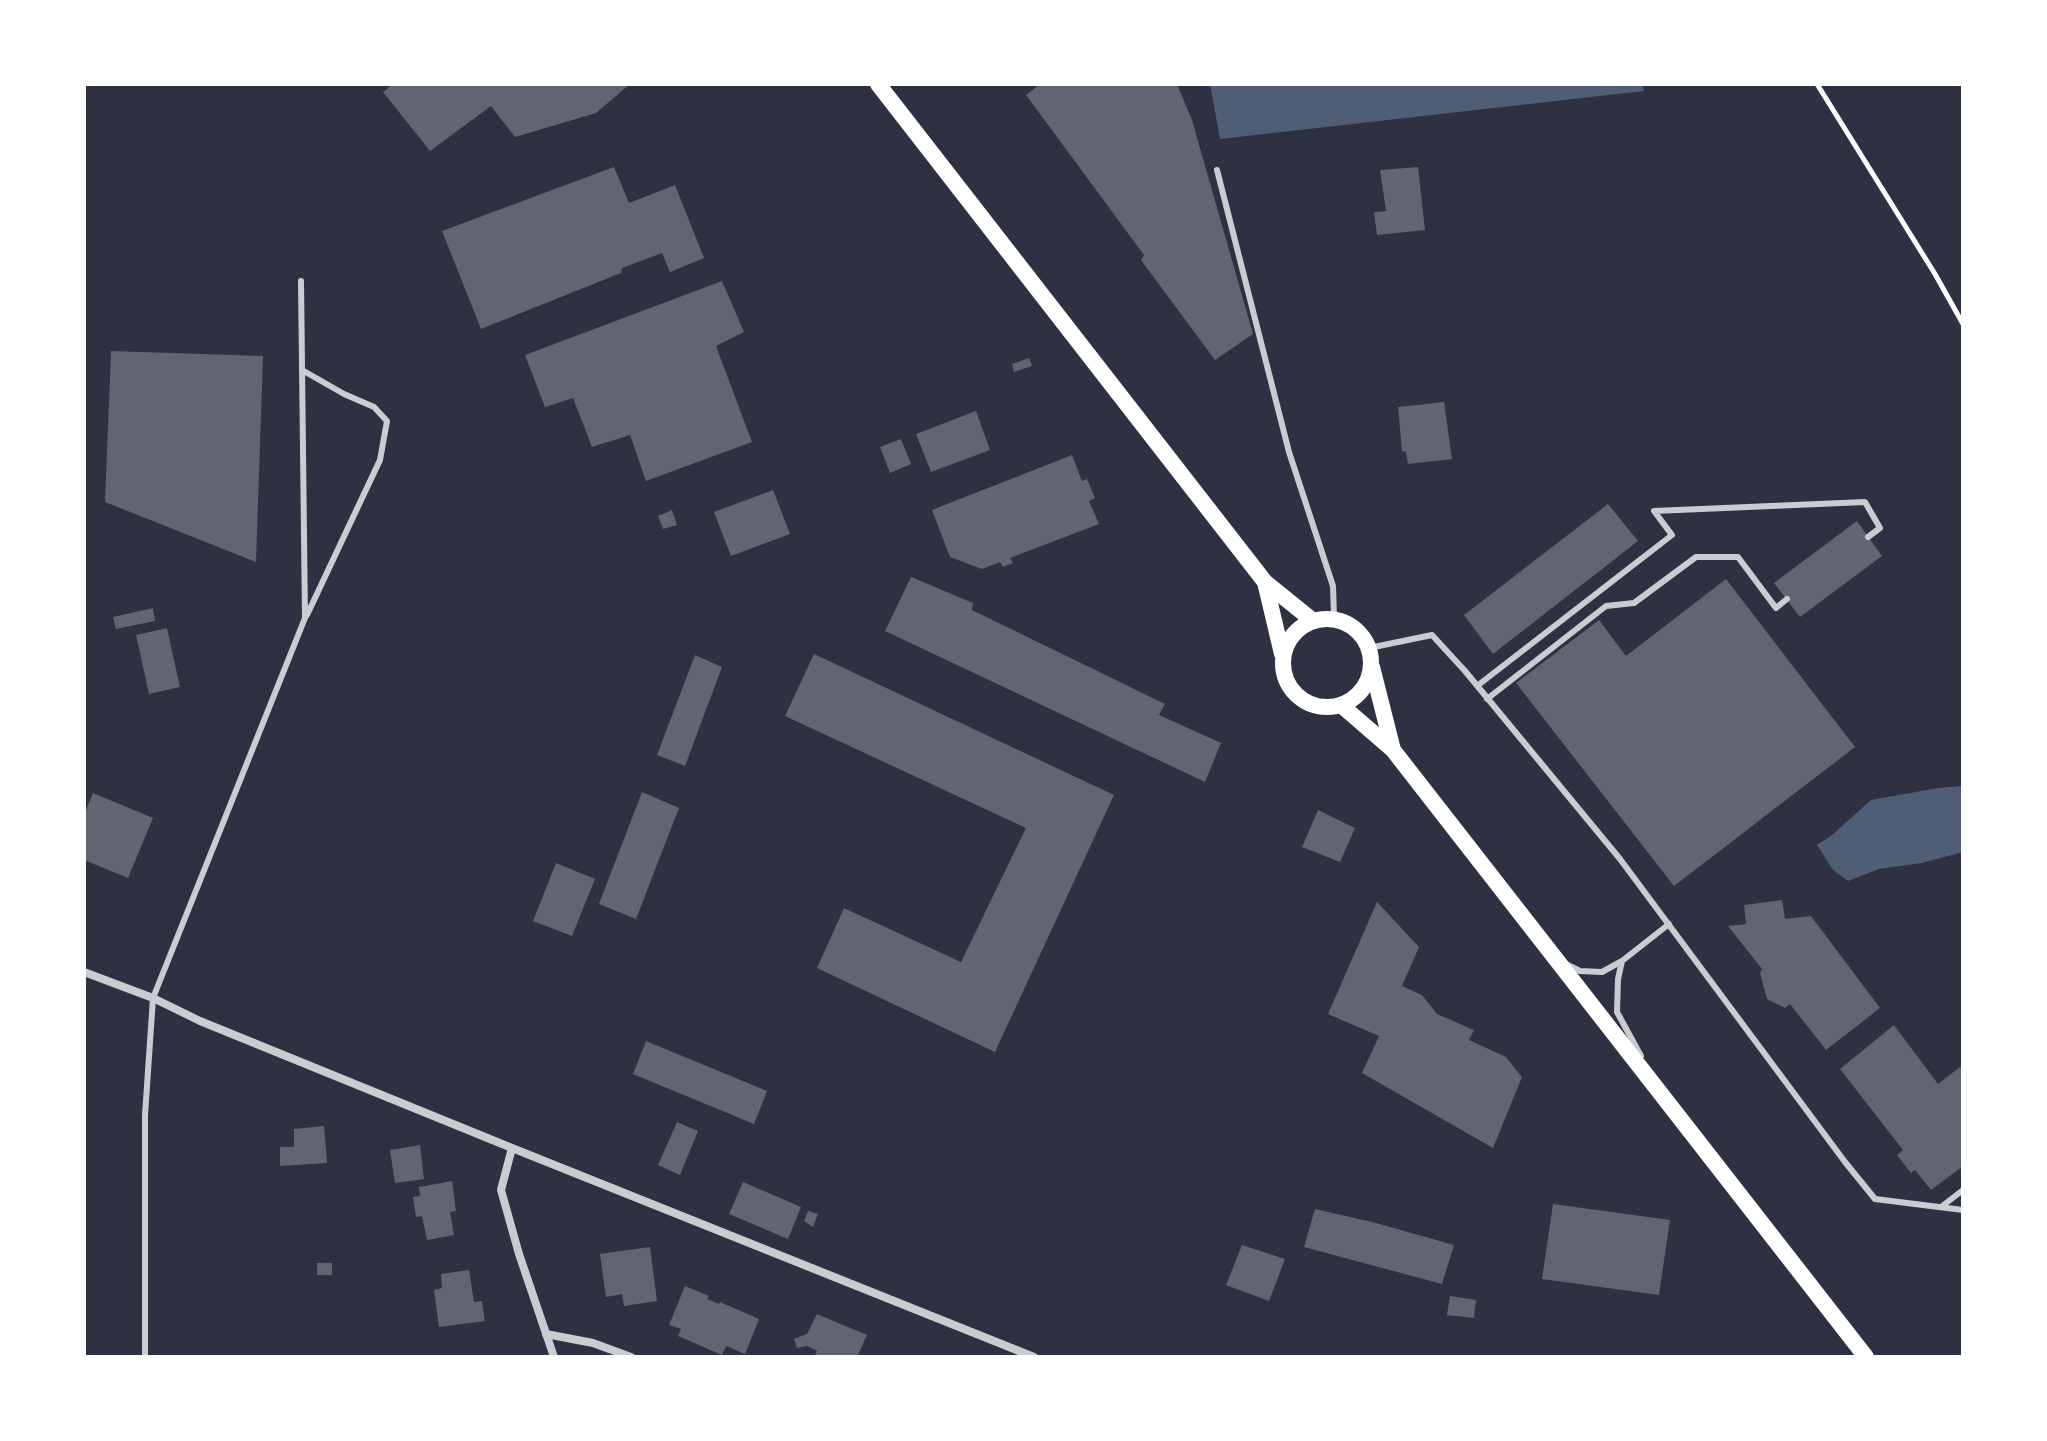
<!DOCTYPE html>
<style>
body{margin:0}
#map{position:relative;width:2047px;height:1441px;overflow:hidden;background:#2d3142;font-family:"Roboto Condensed",sans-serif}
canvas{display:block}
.frame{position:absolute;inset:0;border:86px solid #fff;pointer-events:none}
</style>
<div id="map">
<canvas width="2047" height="1441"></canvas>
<div class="frame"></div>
</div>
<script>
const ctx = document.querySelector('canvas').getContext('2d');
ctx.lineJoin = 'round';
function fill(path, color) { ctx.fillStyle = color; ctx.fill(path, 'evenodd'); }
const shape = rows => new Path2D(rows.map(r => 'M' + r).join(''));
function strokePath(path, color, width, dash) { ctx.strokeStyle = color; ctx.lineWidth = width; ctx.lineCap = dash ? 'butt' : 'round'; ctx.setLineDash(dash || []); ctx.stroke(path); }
const water = shape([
 [1210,84,1642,84,1644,91,1220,139],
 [1963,786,1963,852,1922,863,1879,869,1848,881,1833,870,1817,845,1832,835,1871,800,1938,788]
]);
const building = shape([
 [393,84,630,84,596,113,515,137,491,106,430,151,383,92],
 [1040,84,1162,84,1163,86,1166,84,1177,84,1192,120,1253,334,1215,360,1141,260,1144,255,1026,95],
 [614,167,629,203,675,185,704,258,670,272,662,253,622,268,621,273,481,329,442,231],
 [1418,167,1425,230,1377,235,1374,212,1386,211,1380,170],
 [722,281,744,332,716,346,752,442,646,481,630,435,592,447,573,398,545,407,525,355],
 [111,351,263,356,256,562,105,502],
 [1029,358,1032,366,1014,372,1012,364],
 [1444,402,1452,459,1408,464,1406,452,1402,451,1398,407],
 [976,411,990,450,931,472,916,434],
 [901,439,911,464,890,473,880,447],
 [1072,455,1082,481,1087,479,1095,498,1089,501,1099,524,1010,558,1013,563,1003,567,1000,562,982,569,950,557,932,510],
 [773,490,790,534,731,556,714,512],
 [1608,504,1638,541,1493,654,1464,615],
 [672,510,677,525,663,529,658,516],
 [1857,521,1882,556,1800,617,1774,583],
 [911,577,973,603,972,610,1165,704,1159,715,1221,743,1205,782,885,631],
 [1726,579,1855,747,1674,886,1516,683,1599,620,1626,656],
 [153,608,155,621,116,629,113,617],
 [167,628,180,687,149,694,136,635],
 [814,654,1114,795,995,1052,817,968,844,908,961,962,1026,828,785,716],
 [695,655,722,667,685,766,657,755],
 [642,792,679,808,636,919,599,904],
 [93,793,153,818,128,878,84,860,84,815],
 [1318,810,1355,828,1340,862,1302,847],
 [556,863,595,879,572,936,533,921],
 [1782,900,1785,919,1811,916,1880,1008,1826,1050,1790,1004,1785,1008,1767,999,1760,973,1762,969,1728,926,1746,924,1744,905],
 [1377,902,1419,947,1402,986,1422,995,1437,1014,1474,1030,1469,1040,1506,1057,1522,1077,1493,1148,1362,1073,1379,1036,1328,1014],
 [1894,1025,1938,1084,1960,1067,1963,1071,1963,1166,1931,1190,1915,1170,1911,1173,1897,1155,1903,1150,1840,1069],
 [646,1041,767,1091,754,1124,633,1074],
 [677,1122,698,1131,680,1175,658,1165],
 [324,1126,327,1163,280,1166,280,1147,294,1147,294,1129],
 [420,1145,424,1179,395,1183,390,1150],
 [452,1181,456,1211,450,1212,454,1235,427,1240,422,1216,416,1217,413,1197,420,1196,419,1187],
 [743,1182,801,1207,788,1239,729,1214],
 [1553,1204,1670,1220,1659,1295,1542,1279],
 [1315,1209,1376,1223,1454,1245,1442,1284,1304,1247],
 [808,1211,818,1214,813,1227,804,1221],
 [1242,1245,1285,1259,1269,1301,1226,1285],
 [650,1247,657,1301,624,1306,622,1294,606,1297,600,1254],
 [317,1263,332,1263,332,1275,317,1275],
 [469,1270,474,1302,482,1301,485,1321,439,1327,434,1290,442,1288,441,1274],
 [685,1286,709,1296,707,1299,719,1304,720,1302,759,1319,745,1354,726,1346,722,1355,678,1336,681,1329,669,1325],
 [1450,1296,1476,1300,1474,1318,1447,1315],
 [817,1314,867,1335,857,1357,814,1357,817,1351,807,1346,797,1348,794,1339,807,1334]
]);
const path = shape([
 [1817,84,1935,274,1963,324]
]);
const service = shape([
 [1217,170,1289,452,1333,586,1334,617],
 [302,370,344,394,374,407,387,421,380,460,307,615],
 [1369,648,1432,635,1465,671,1620,859,1845,1162,1875,1199,1963,1210],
 [1477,686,1672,535,1654,511,1865,502,1880,528,1868,537],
 [1487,699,1606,606,1634,603,1696,557,1738,557,1776,608,1787,599],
 [1622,961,1618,979,1617,1012,1641,1056],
 [1566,964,1580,971,1602,972,1622,961,1669,924],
 [1941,1207,1963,1190],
 [145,1357,145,1115,153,998,305,618,301,281]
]);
const minor = shape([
 [84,972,153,998,200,1021,512,1148,1034,1357],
 [512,1148,501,1190,519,1254,554,1357],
 [546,1334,593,1343,631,1357]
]);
const secondary = shape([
 [878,84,1265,582,1312,620],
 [1265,582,1282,654],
 '1283 663a44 44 0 1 1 88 0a44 44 0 1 1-88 0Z',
 [1372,667,1393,750],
 [1341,705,1393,750,1866,1357]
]);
fill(water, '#4f5d75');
fill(building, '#626471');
strokePath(path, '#fff', 5);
strokePath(service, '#caccd0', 6);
strokePath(minor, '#caccd0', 8);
strokePath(secondary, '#fff', 16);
</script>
